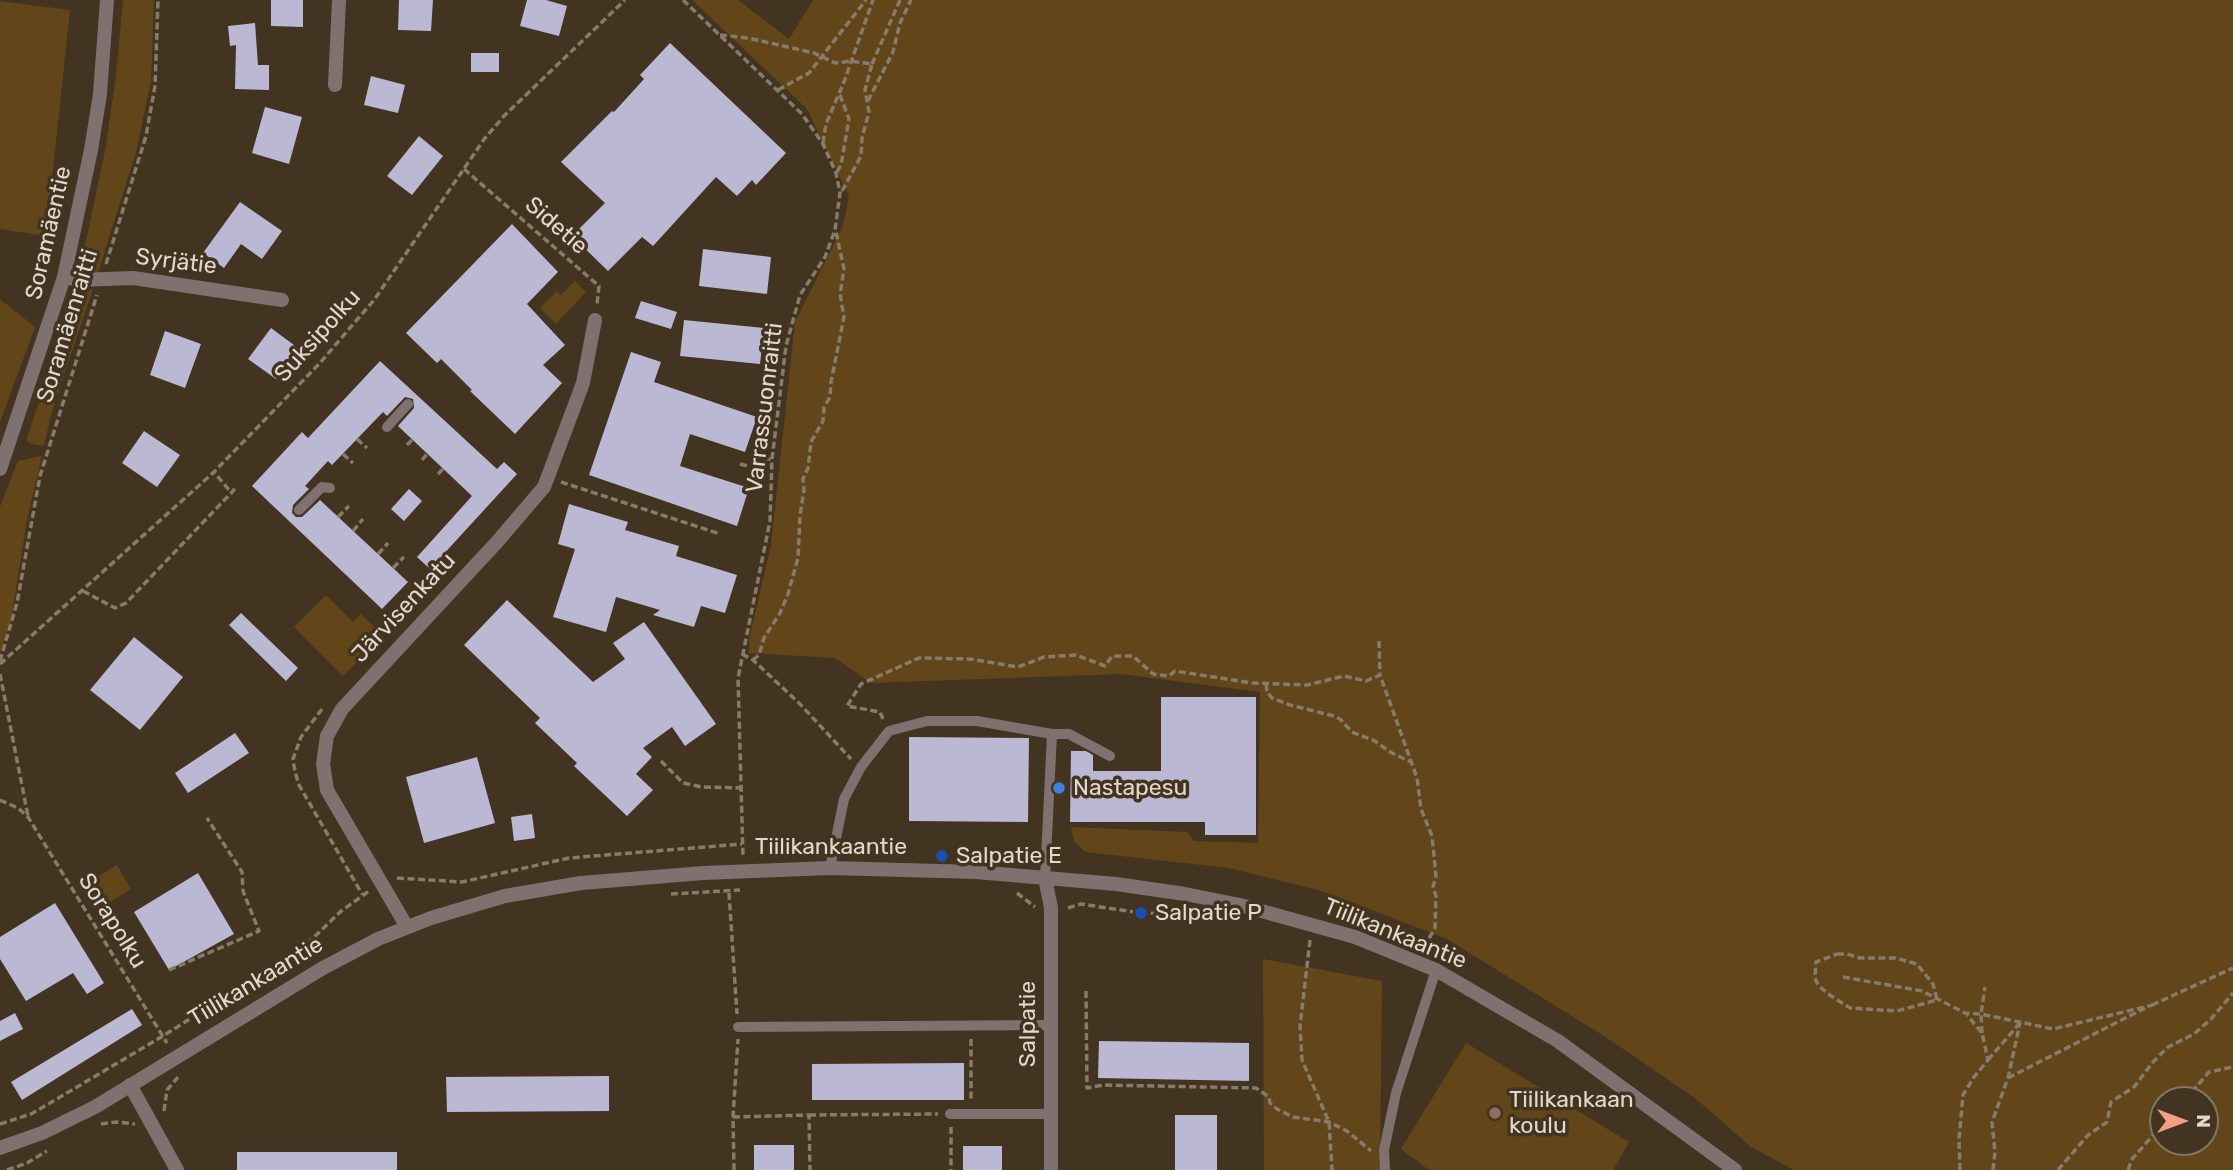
<!DOCTYPE html>
<meta charset="utf-8">
<style>
body{margin:0}
#map{position:relative;width:2233px;height:1170px;overflow:hidden;background:#423420;font-family:Rubik,sans-serif}
canvas{display:block}
.north{position:absolute;left:2149px;top:1086px;width:70px;height:70px;box-sizing:border-box;background:#423420;border:2px solid #827665;border-radius:50%;rotate:90deg;font-size:19px;font-weight:700;line-height:28px;text-align:center;color:#e2d9cd}
.north::after{content:'';display:block;margin:auto;width:24px;height:32px;background:#f49e86;clip-path:polygon(50% 0,100% 100%,50% 72%,0 100%)}
</style>
<div id="map">
<canvas width="2233" height="1170"></canvas>
<div class="north">N</div>
</div>
<script>
const ctx = document.querySelector('canvas').getContext('2d');
ctx.lineJoin = 'round';
function fill(path, color) { ctx.fillStyle = color; ctx.fill(path, 'evenodd'); }
const shape = rows => new Path2D(rows.map(r => 'M' + r).join(''));
function strokePath(path, color, width, dash) { ctx.strokeStyle = color; ctx.lineWidth = width; ctx.lineCap = dash ? 'butt' : 'round'; ctx.setLineDash(dash || []); ctx.stroke(path); }
function drawText(font, color, halo, rows, align = 'center') {
  ctx.font = font + ' Rubik,sans-serif'; ctx.lineWidth = 7; ctx.setLineDash([]); ctx.textBaseline = 'middle'; ctx.strokeStyle = halo; ctx.fillStyle = color; for (const [text, x, y, turn = 0] of rows) {
    ctx.save(); ctx.translate(x, y); ctx.rotate((+turn || 0) * Math.PI / 180); ctx.textAlign = isNaN(turn) ? turn : align; if (halo) ctx.strokeText(text, 0, 0); ctx.fillText(text, 0, 0); ctx.restore();
  }
}
const green = shape([
 [123,0,154,0,151,82,136,152,98,273,89,274,83,271,81,265,105,151,116,75],
 [692,0,738,0,789,39,813,0,2233,0,2233,1170,1794,1170,1751,1147,1695,1098,1604,1036,1447,939,1322,891,1229,868,1085,852,1074,841,1071,827,1187,832,1194,841,1258,843,1260,692,1121,674,871,683,835,658,749,653,749,640,771,545,795,322,843,226,849,196,807,109],
 [2163,1100,2205,1100,2205,1142,2163,1142],
 [0,1,70,10,46,236,0,229],
 [575,281,586,292,556,324,540,308,557,291,561,295],
 [93,289,52,411,44,445,35,445,26,441,71,305,82,290],
 [0,299,35,327,0,422],
 [42,456,27,520,11,621,0,654,0,507,18,461],
 [326,595,353,622,361,614,383,636,343,676,294,627],
 [117,865,131,889,102,907,87,883],
 [1263,959,1382,981,1380,1170,1264,1170],
 [1466,1043,1629,1142,1613,1170,1429,1170,1401,1149]
]);
const building = shape([
 [271,0,303,0,303,27,271,26],
 [399,0,433,0,431,31,398,30],
 [527,0,546,0,567,6,559,36,520,26],
 [255,23,258,65,269,65,269,90,235,89,236,45,230,46,228,26],
 [670,43,786,153,756,185,752,180,737,196,716,177,653,246,642,237,608,271,572,236,605,203,561,162,612,111,614,112,644,79,640,75],
 [471,53,499,53,499,72,471,72],
 [371,76,405,85,398,113,364,105],
 [265,107,302,117,289,164,252,153],
 [419,136,443,156,412,195,387,176],
 [240,202,282,231,262,259,241,244,224,268,203,253],
 [512,224,558,272,527,304,565,345,543,365,562,383,515,434,470,391,472,390,441,359,437,363,406,333],
 [703,249,771,257,767,294,699,286],
 [641,301,677,312,671,329,635,318],
 [684,320,764,328,760,364,680,356],
 [271,328,298,348,276,379,248,359],
 [165,331,201,344,185,388,150,375],
 [631,352,661,362,654,382,757,417,745,452,690,434,680,466,749,488,737,526,589,475],
 [380,361,497,469,504,462,517,474,430,569,417,557,472,496,398,426,414,408,413,399,405,397,387,416,383,412,332,465,328,461,305,486,309,489,293,505,292,513,296,517,302,517,320,500,408,582,382,609,252,486,302,432,308,438],
 [144,431,180,455,157,487,122,463],
 [409,489,422,501,404,521,391,509],
 [569,504,628,522,625,530,679,546,676,556,737,575,725,613,701,606,694,627,653,615,660,610,616,597,606,632,553,617,575,549,558,544],
 [507,600,593,682,625,659,613,643,644,622,716,724,685,746,672,727,643,748,652,757,636,774,653,790,627,816,574,766,577,763,535,723,540,718,464,645],
 [241,613,298,668,286,681,229,625],
 [134,637,183,677,140,730,90,690],
 [1161,697,1256,697,1256,835,1205,835,1205,822,1070,822,1071,751,1086,751,1093,755,1093,771,1161,771],
 [235,733,249,753,188,793,175,773],
 [909,737,1029,738,1028,822,909,821],
 [477,757,495,823,424,843,406,777],
 [532,814,535,838,514,841,511,817],
 [198,873,234,934,169,970,134,912],
 [55,903,104,983,87,994,73,973,26,1001,0,959,0,937],
 [132,1009,142,1025,22,1100,11,1082],
 [15,1013,23,1029,0,1041,0,1021],
 [1099,1041,1249,1043,1249,1081,1098,1078],
 [964,1063,964,1100,812,1100,812,1064],
 [609,1076,609,1111,447,1112,446,1077],
 [1175,1115,1217,1115,1217,1170,1175,1170],
 [754,1145,794,1145,794,1170,754,1170],
 [963,1146,1002,1146,1002,1170,963,1170],
 [237,1152,397,1152,397,1170,237,1170]
]);
const path = shape([
 [683,0,802,114,823,144,836,173,840,193,835,230,825,257,800,295,786,346,772,459,770,521,738,678,743,856],
 [720,35,748,38,814,53,835,63,851,61,872,64,865,90,869,112,862,138,861,156,841,193],
 [872,64,900,0],
 [778,90,809,73,866,0],
 [868,101,893,52,900,23,911,0],
 [823,143,826,124,844,82,873,0],
 [464,169,599,286,597,304],
 [837,172,841,165,849,119,840,95],
 [106,264,146,136,155,86,158,0],
 [357,439,367,448],
 [407,445,412,440],
 [343,454,353,463],
 [422,460,427,454],
 [740,464,759,469,762,459,772,459],
 [438,474,443,469],
 [561,482,720,534],
 [338,517,349,506],
 [353,531,363,519],
 [378,554,388,543],
 [393,568,404,557],
 [83,591,115,608,126,603,234,490,229,490,214,472],
 [1379,641,1380,675],
 [742,654,753,660,800,704,851,759],
 [753,660,759,655,764,638,780,613,788,594,798,558,800,516,804,490,803,479,808,468,811,442,823,421,824,407,830,397,831,382,844,317,840,294,844,269,836,232],
 [0,661,17,603,40,476,97,295],
 [0,664,214,472,319,364,374,300,485,138,505,115,625,0],
 [0,674,28,816],
 [1266,684,1267,692,1272,698,1290,705,1334,716,1340,719,1352,732,1375,741,1390,752,1411,762],
 [322,709,301,737,293,759,295,772,299,785,362,894],
 [883,719,880,712,847,706,861,684,919,658,970,659,1018,667,1044,657,1076,655,1105,666,1112,656,1133,656,1153,674,1169,676,1175,671,1252,683,1307,685,1344,676,1366,681,1380,675,1417,778,1421,809,1432,836,1436,876,1433,887,1436,896,1435,928,1424,947],
 [661,761,683,783,702,787,741,788],
 [0,800,18,808,28,817,167,1043],
 [397,878,462,882,569,858,742,844],
 [729,893,737,1014],
 [1017,893,1035,907],
 [671,894,740,890],
 [1068,908,1081,904,1141,913,1195,915],
 [1310,940,1300,1026,1302,1060,1329,1122,1332,1170],
 [1837,954,1847,954,1860,958,1895,958,1917,964,1933,984,1937,1000,1897,1011,1850,1008,1828,994,1818,985,1815,978,1816,962,1837,954],
 [169,970,259,931,243,891,242,872,207,818],
 [1843,977,1922,991,1965,1013,1981,1014,2053,1029,2153,1005],
 [1086,991,1087,1088,1103,1085,1256,1088,1269,1097,1270,1103,1277,1109,1293,1117,1329,1122,1347,1131,1371,1151],
 [2152,1005,2233,968],
 [1982,1033,1981,1014,1985,987],
 [971,1039,971,1101],
 [1988,1060,2019,1024],
 [2008,1078,2145,1008],
 [2185,1100,2209,1072,2233,1067],
 [164,1111,167,1090,178,1077],
 [809,1115,938,1114],
 [733,1117,809,1115,810,1170],
 [0,1124,31,1114,50,1103,163,1036,306,945,340,912,369,891],
 [101,1124,116,1122,135,1124],
 [951,1127,951,1170],
 [7,1170,27,1163,47,1151],
 [734,1170,733,1117,738,1039],
 [1960,1170,1959,1139,1963,1095,1974,1077,1988,1060,1982,1033,1967,1015],
 [1993,1170,1995,1152,1992,1122,2008,1078,2020,1023],
 [2058,1170,2088,1135,2107,1122,2111,1102,2134,1087,2153,1062,2168,1047,2194,1034,2211,1019,2233,993],
 [2128,1170,2132,1159,2163,1124]
]);
const service = shape([
 [387,427,408,404],
 [299,510,322,487,330,488],
 [1052,734,1069,734,1110,756],
 [830,868,844,799,861,767,889,731,927,721,977,721,1052,734,1045,878],
 [738,1027,1051,1025],
 [950,1114,1051,1114],
 [1385,1170,1384,1150,1396,1093,1436,970]
]);
const minor = shape([
 [335,85,339,0],
 [64,277,79,280,133,278,282,300],
 [1045,878,1051,908,1051,1170],
 [407,927,327,790,323,764,327,736,342,709,497,542,544,487,583,383,595,320],
 [130,1085,177,1170]
]);
const tertiary = shape([
 [0,469,64,277,91,150,100,94,107,0],
 [0,1148,42,1133,95,1107,323,968,378,939,431,918,505,896,581,883,703,873,830,868,976,872,1116,884,1185,894,1240,905,1355,937,1436,970,1558,1041,1735,1170]
]);
const markers = [
 [1059,788,7,"#3f7fe0"],
 [942,856,7,"#1a4fb4"],
 [1141,913,7,"#1a4fb4"],
 [1495,1113,7,"#8d6e63"]
];
const streetNames = [
 ["Sidetie",556,226,41],
 ["Soramäentie",49,233,-77],
 ["Syrjätie",176,262,7],
 ["Soramäenraitti",68,326,-73],
 ["Suksipolku",318,336,-48],
 ["Varrassuonraitti",765,408,-83],
 ["Järvisenkatu",404,608,-47],
 ["Tiilikankaantie",831,847],
 ["Sorapolku",112,921,58],
 ["Tiilikankaantie",1395,934,22],
 ["Tiilikankaantie",256,982,-31],
 ["Salpatie",1028,1024,-90]
];
const poiNames = [
 ["Nastapesu",1073,788],
 ["Salpatie E",956,856],
 ["Salpatie P",1155,913],
 ["Tiilikankaan",1509,1100],
 ["koulu",1509,1126]
];
fill(green, '#62461a');
fill(building, '#bbb8d3');
strokePath(path, '#877b6a', 3.5, [7, 3.5]);
strokePath(service, '#7f7170', 10);
strokePath(minor, '#7f7170', 14);
strokePath(tertiary, '#7f7170', 14);
for (const [x, y, r, color] of markers) { const dot = new Path2D(); dot.arc(x, y, r, 0, 2 * Math.PI); ctx.fillStyle = color; ctx.fill(dot); strokePath(dot, '#423420', 2.5); }
drawText('23px', '#e2d9cd', '#423420', streetNames);
drawText('23px', '#e2d9cd', '#423420', poiNames, 'left');
</script>
